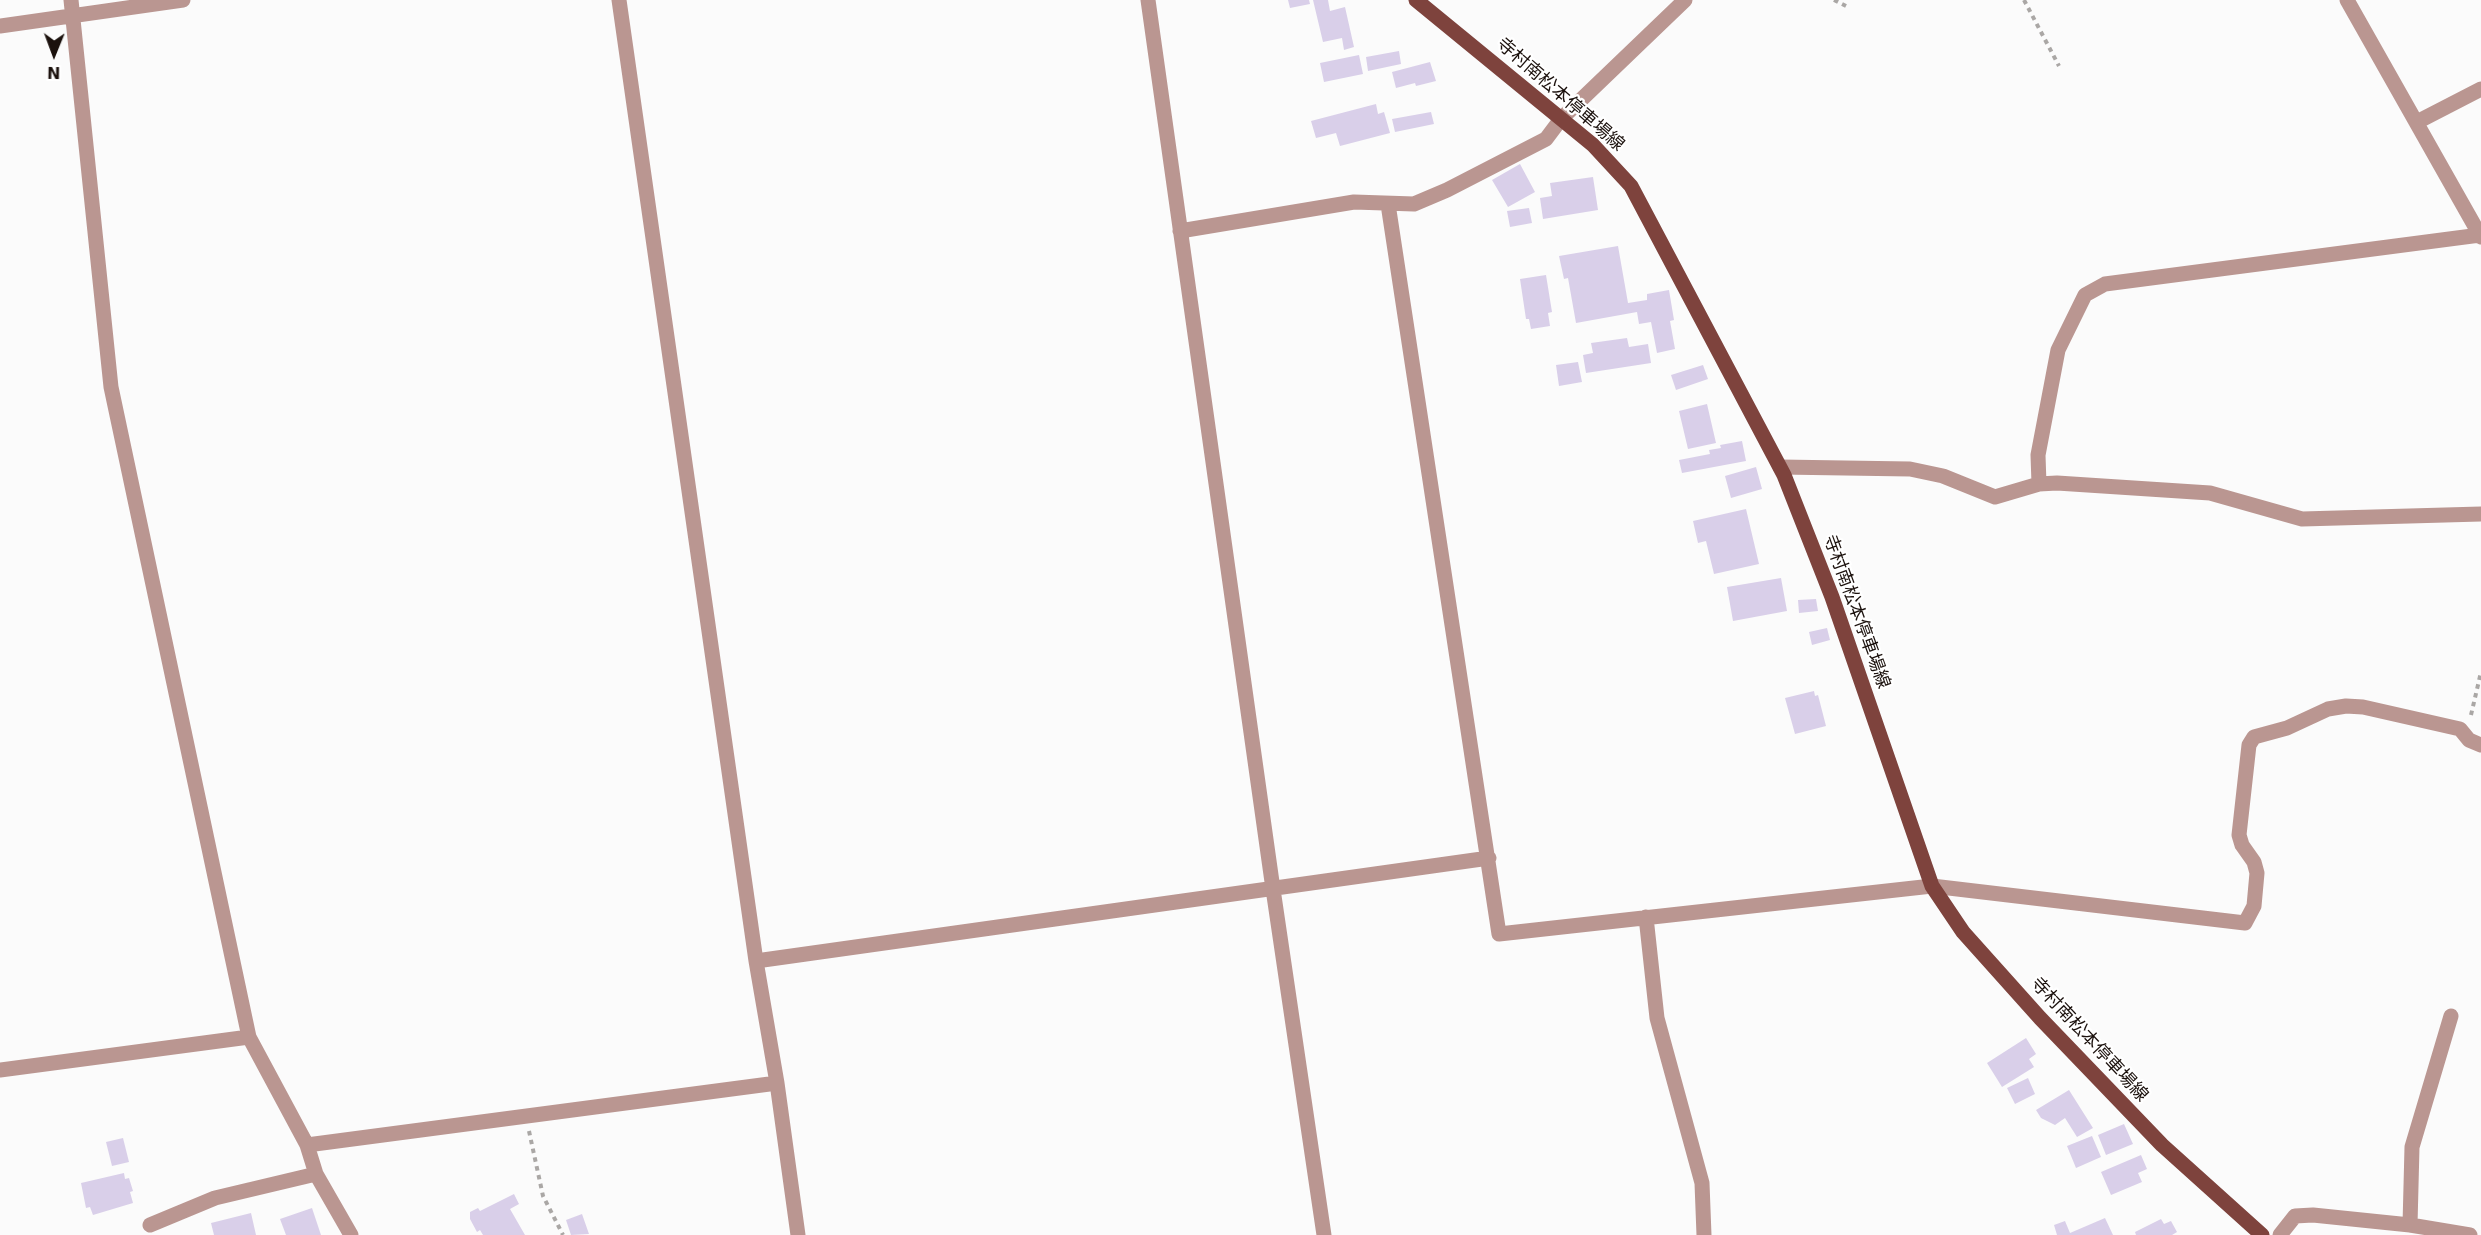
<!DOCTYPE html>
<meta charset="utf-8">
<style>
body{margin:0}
#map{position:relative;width:2481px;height:1235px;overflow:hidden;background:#fbfbfb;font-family:"DejaVu Sans",sans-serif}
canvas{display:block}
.north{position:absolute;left:24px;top:24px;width:60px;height:60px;-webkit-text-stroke:4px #fff;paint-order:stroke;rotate:181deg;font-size:16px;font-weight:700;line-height:24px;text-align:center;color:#1b110d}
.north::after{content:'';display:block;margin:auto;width:21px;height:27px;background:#1b110d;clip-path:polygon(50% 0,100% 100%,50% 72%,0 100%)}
</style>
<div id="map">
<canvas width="2481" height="1235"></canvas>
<div class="north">N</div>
</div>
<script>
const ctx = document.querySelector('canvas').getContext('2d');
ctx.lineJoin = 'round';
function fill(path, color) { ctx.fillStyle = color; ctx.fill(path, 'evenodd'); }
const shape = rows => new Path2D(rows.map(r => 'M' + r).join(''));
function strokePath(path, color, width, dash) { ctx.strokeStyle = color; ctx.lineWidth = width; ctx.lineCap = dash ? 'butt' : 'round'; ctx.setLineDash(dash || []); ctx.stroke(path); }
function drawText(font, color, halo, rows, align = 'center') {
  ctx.font = font + ' "DejaVu Sans","Noto Sans JP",sans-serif'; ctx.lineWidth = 4.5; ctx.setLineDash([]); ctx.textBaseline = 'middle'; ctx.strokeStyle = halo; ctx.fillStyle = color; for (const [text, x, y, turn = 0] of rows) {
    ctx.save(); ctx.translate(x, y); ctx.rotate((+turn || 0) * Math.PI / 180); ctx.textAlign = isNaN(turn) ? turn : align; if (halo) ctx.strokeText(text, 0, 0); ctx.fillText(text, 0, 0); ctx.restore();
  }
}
const building = shape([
 [1288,0,1309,0,1310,4,1290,8],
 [1313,0,1328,0,1330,11,1345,7,1354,47,1344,50,1342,38,1323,42],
 [1399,51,1401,64,1368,71,1366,57],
 [1359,55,1363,74,1324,82,1320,63],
 [1430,62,1436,81,1416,86,1415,83,1396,88,1392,72],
 [1376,104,1378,114,1384,112,1390,133,1340,146,1336,133,1316,138,1311,121],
 [1431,112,1434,124,1395,132,1392,119],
 [1520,164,1535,192,1508,207,1492,180],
 [1593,177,1598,210,1543,219,1540,198,1552,196,1550,183],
 [1529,208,1532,223,1510,227,1507,211],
 [1618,246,1628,303,1647,300,1647,294,1669,290,1674,320,1670,321,1675,349,1657,353,1651,322,1639,324,1637,312,1576,323,1568,278,1564,279,1559,256],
 [1546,275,1552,312,1548,313,1550,326,1531,329,1529,319,1526,319,1520,279],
 [1627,338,1629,347,1648,344,1651,363,1586,373,1583,355,1593,353,1591,343],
 [1578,362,1582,382,1559,386,1556,365],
 [1703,365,1708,379,1676,390,1671,375],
 [1707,404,1716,443,1688,449,1679,411],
 [1742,441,1746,461,1682,473,1679,460,1710,454,1709,450,1721,448,1720,445],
 [1756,467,1762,489,1731,498,1725,476],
 [1746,509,1759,564,1714,574,1706,541,1698,543,1693,521],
 [1781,578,1787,611,1733,621,1727,587],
 [1816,599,1818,611,1799,613,1798,600],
 [1827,628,1830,640,1812,645,1809,632],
 [1814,691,1815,696,1818,695,1826,726,1795,734,1785,698],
 [2026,1038,2036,1054,2029,1059,2034,1067,2002,1087,1987,1063],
 [2028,1078,2035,1094,2015,1104,2007,1088],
 [2069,1090,2093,1128,2077,1137,2065,1118,2055,1125,2041,1118,2036,1110],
 [2124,1124,2133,1144,2106,1155,2098,1135],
 [2092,1136,2101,1157,2076,1168,2067,1146],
 [123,1138,129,1162,112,1166,106,1142],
 [2141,1155,2147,1169,2138,1173,2142,1182,2111,1195,2101,1172],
 [124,1173,125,1179,129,1178,133,1191,130,1192,133,1203,93,1215,90,1207,86,1208,81,1183],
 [514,1194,519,1204,510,1209,525,1235,483,1235,480,1230,477,1232,470,1219,470,1212,478,1208,480,1211],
 [312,1208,321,1235,286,1235,280,1219],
 [251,1213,256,1235,214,1235,211,1223],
 [582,1214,589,1234,571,1235,566,1220],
 [2105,1218,2113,1235,2057,1235,2054,1225,2065,1221,2070,1233],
 [2161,1219,2164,1224,2171,1221,2177,1232,2172,1235,2136,1235,2135,1232]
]);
const path = shape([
 [1834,0,1846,6],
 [2024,0,2059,66],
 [2471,715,2481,672],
 [529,1131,543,1196,563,1235]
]);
const minor = shape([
 [71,0,111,387,249,1037,307,1145,316,1174,351,1235],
 [619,0,756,961,777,1083,798,1235],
 [1148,0,1273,889,1324,1235],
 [2347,0,2481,237],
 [0,26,183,0],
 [2417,122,2481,89],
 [1388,204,1499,934,1932,886,2245,923,2254,906,2257,873,2254,862,2242,845,2239,835,2249,745,2254,737,2287,728,2328,709,2346,706,2363,707,2460,729,2469,740,2481,745],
 [1180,231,1354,202,1414,204,1447,190,1546,139,1561,119,1685,0],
 [2480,235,2105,284,2085,295,2058,350,2038,455,2039,484,2057,483,2210,493,2302,519,2481,514],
 [1780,467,1910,469,1943,476,1995,497,2039,484],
 [1646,917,1657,1018,1702,1183,1704,1235],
 [756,961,1489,858],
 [0,1070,249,1037],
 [307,1145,777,1083],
 [150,1225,215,1198,316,1174],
 [2410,1225,2412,1147,2451,1016],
 [2280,1235,2295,1216,2313,1215,2410,1225,2470,1235]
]);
const major = shape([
 [1416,0,1593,145,1631,186,1784,475,1832,597,1932,886,1963,932,2040,1018,2162,1145,2262,1235]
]);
const streetNames = [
 ["寺村南松本停車場線",1560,95,41],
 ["寺村南松本停車場線",1856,612,70],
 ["寺村南松本停車場線",2089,1040,47]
];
fill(building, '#d9cfe9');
strokePath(path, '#aaa7a5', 4, [4.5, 4.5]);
strokePath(minor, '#ba9691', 15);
strokePath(major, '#7e433d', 15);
drawText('18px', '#1b110d', '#fff', streetNames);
</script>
